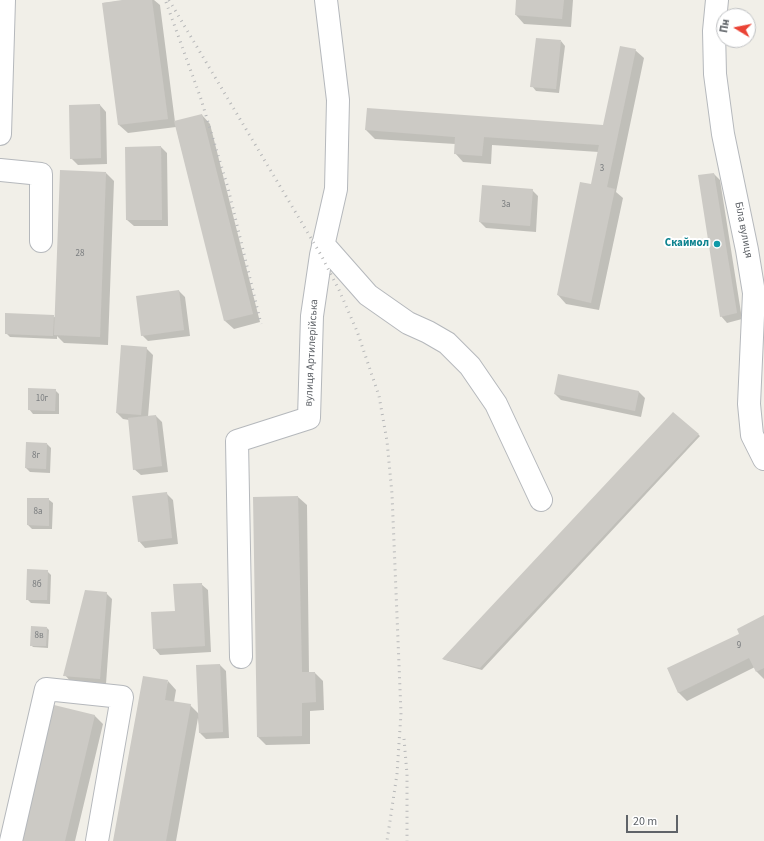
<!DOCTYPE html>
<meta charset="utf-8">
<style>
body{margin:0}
#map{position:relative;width:764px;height:841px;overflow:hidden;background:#f1efe8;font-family:"Source Sans 3",sans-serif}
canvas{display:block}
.north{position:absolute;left:716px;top:8px;width:40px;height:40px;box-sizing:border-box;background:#fff;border:1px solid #bfc1c3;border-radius:50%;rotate:280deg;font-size:11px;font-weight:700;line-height:16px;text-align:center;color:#5f6368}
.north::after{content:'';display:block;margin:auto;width:14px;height:18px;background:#ea4335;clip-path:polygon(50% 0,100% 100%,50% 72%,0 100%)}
.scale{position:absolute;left:626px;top:815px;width:52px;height:18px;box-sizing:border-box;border:2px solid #5f6368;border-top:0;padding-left:5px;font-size:12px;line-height:14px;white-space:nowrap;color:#5f6368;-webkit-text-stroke:3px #fff;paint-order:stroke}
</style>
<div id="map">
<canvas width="764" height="841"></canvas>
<div class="north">Пн</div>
<div class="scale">20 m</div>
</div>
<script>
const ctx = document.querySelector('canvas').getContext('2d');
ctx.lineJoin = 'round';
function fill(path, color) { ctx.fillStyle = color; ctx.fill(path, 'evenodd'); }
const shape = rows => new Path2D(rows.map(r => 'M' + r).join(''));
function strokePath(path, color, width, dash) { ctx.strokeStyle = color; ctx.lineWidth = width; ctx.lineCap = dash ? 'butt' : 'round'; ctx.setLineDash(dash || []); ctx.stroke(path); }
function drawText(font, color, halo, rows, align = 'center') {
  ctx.font = font + ' "Source Sans 3",sans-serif'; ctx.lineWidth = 4; ctx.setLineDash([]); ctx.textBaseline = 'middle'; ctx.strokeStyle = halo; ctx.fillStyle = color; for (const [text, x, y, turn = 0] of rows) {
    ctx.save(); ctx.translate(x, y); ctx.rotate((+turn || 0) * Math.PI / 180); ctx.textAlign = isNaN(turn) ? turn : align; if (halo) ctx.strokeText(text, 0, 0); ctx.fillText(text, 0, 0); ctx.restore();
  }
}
const shadow = shape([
 [129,0,154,0,160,5,175,122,202,115,210,124,260,322,234,329,225,321,176,127,128,133,119,125,103,3],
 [517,0,573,0,571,27,524,24,516,15],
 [561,41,565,46,559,93,536,91,532,86],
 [635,50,644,58,616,192,623,198,599,310,566,304,558,295,592,185,599,152,492,145,491,164,463,162,455,153,455,144,375,139,366,130,604,126],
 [100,105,106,112,107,164,78,165,71,158],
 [161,147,167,153,168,226,134,226,127,220,126,148],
 [106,173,114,181,108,345,64,343,57,336,57,339,10,337,6,333,53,316,56,318],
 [714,174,720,180,742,319,727,323,721,316],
 [532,190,538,196,536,232,486,228,480,222],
 [179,291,185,297,190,336,148,341,142,335],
 [146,348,153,355,148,417,156,416,162,422,168,472,141,475,134,469,129,420,123,419,117,413],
 [55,390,59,394,59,414,33,414,29,409],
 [639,392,645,398,641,417,561,400,555,394],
 [673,414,700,436,482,670,445,660,443,659],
 [47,444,51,448,50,473,30,472,26,468],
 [166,493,173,500,178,544,145,548,139,541],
 [298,497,307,505,309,673,315,673,323,681,324,710,310,711,310,744,266,745,258,737,254,498],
 [48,499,53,503,52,529,32,529,28,525],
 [47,571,51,575,50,604,31,603,27,599],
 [201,584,208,590,211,652,160,655,154,648,176,612],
 [106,593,112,599,106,684,71,682,65,675],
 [764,617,764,679,757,672,755,667,687,701,678,692,741,634],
 [47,628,49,630,48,648,33,647,31,645],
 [220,665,226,671,229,738,206,739,200,733,198,718,176,841,114,841,168,681,176,690,174,702,190,705,199,714],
 [94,715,103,724,75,841,22,841]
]);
const building = shape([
 [122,0,152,0,168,119,118,125,102,3],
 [516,0,564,0,562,19,515,15],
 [536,38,561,40,556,89,530,87],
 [620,46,636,49,607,187,615,189,591,303,557,295,580,182,591,184,599,145,484,137,482,156,454,154,455,137,365,130,367,108,603,125],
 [100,104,101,158,70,159,69,105],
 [202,114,253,314,224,321,174,121],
 [161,146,162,220,126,220,125,147],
 [60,170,106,172,100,337,54,335],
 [714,173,737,313,720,317,698,175],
 [482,185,533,189,530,226,479,222],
 [179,290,184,330,141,336,136,296],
 [5,313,54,315,53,336,5,334],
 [121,345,147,347,141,415,116,413],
 [558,374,639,391,635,411,554,394],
 [28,388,56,389,55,411,28,410],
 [673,412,699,434,480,668,442,659],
 [156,415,162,466,133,470,128,418],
 [26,442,47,443,46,469,25,468],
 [167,492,172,538,138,542,132,496],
 [298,496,302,672,315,672,316,702,302,703,302,736,257,737,253,497],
 [27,498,49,498,49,526,27,525],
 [27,569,48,570,47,600,26,600],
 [202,583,205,646,153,649,151,612,175,611,173,584],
 [85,590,107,592,100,679,63,676],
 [764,615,764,668,756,672,749,658,678,693,667,668,739,634,737,629],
 [31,626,47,627,46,646,30,646],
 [220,664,223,732,199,733,196,665],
 [143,676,168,680,165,700,191,704,166,841,113,841],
 [54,705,95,715,65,841,21,841]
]);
const minor = shape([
 [717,0,714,31,715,74,723,134,747,250,754,293,749,404,752,435,764,459],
 [0,134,4,0],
 [0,170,41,174,41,241],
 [323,244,368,295,408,323,428,332,447,343,470,366,496,404,541,500],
 [241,657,237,441,309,418,312,316,321,255,336,189,338,100,326,0],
 [11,841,46,689,122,697,97,841]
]);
const rail = shape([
 [169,0,321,255,339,290,357,331,379,396,387,441,392,494,401,713,397,774,387,841],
 [166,2,201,99,228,188,261,324],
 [404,739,407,774,407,841]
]);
const markers = [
 [717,244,4,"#0f9aa8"]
];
const numberNames = [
 ["3",602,169],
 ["3а",506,205],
 ["28",80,254],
 ["10г",42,399],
 ["8г",36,456],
 ["8а",38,512],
 ["8б",37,585],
 ["8в",39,636],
 ["9",739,646]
];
const streetNames = [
 ["Біла вулиця",743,230,79],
 ["вулиця Артилерійська",312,353,-87]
];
const cultureNames = [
 ["Скаймол",709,244]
];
fill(shadow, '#0003');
fill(building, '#cccac5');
strokePath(minor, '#b5b8bc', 24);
strokePath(minor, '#fff', 22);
strokePath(rail, '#b6b7b8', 3, [1, 5]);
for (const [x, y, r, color] of markers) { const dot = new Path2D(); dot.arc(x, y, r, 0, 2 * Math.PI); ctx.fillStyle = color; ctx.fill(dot); strokePath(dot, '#fff', 1.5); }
drawText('9px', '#7a7d7f', null, numberNames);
drawText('11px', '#5f6368', '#fff', streetNames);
drawText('bold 11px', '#0d838f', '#fff', cultureNames, 'right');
</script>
